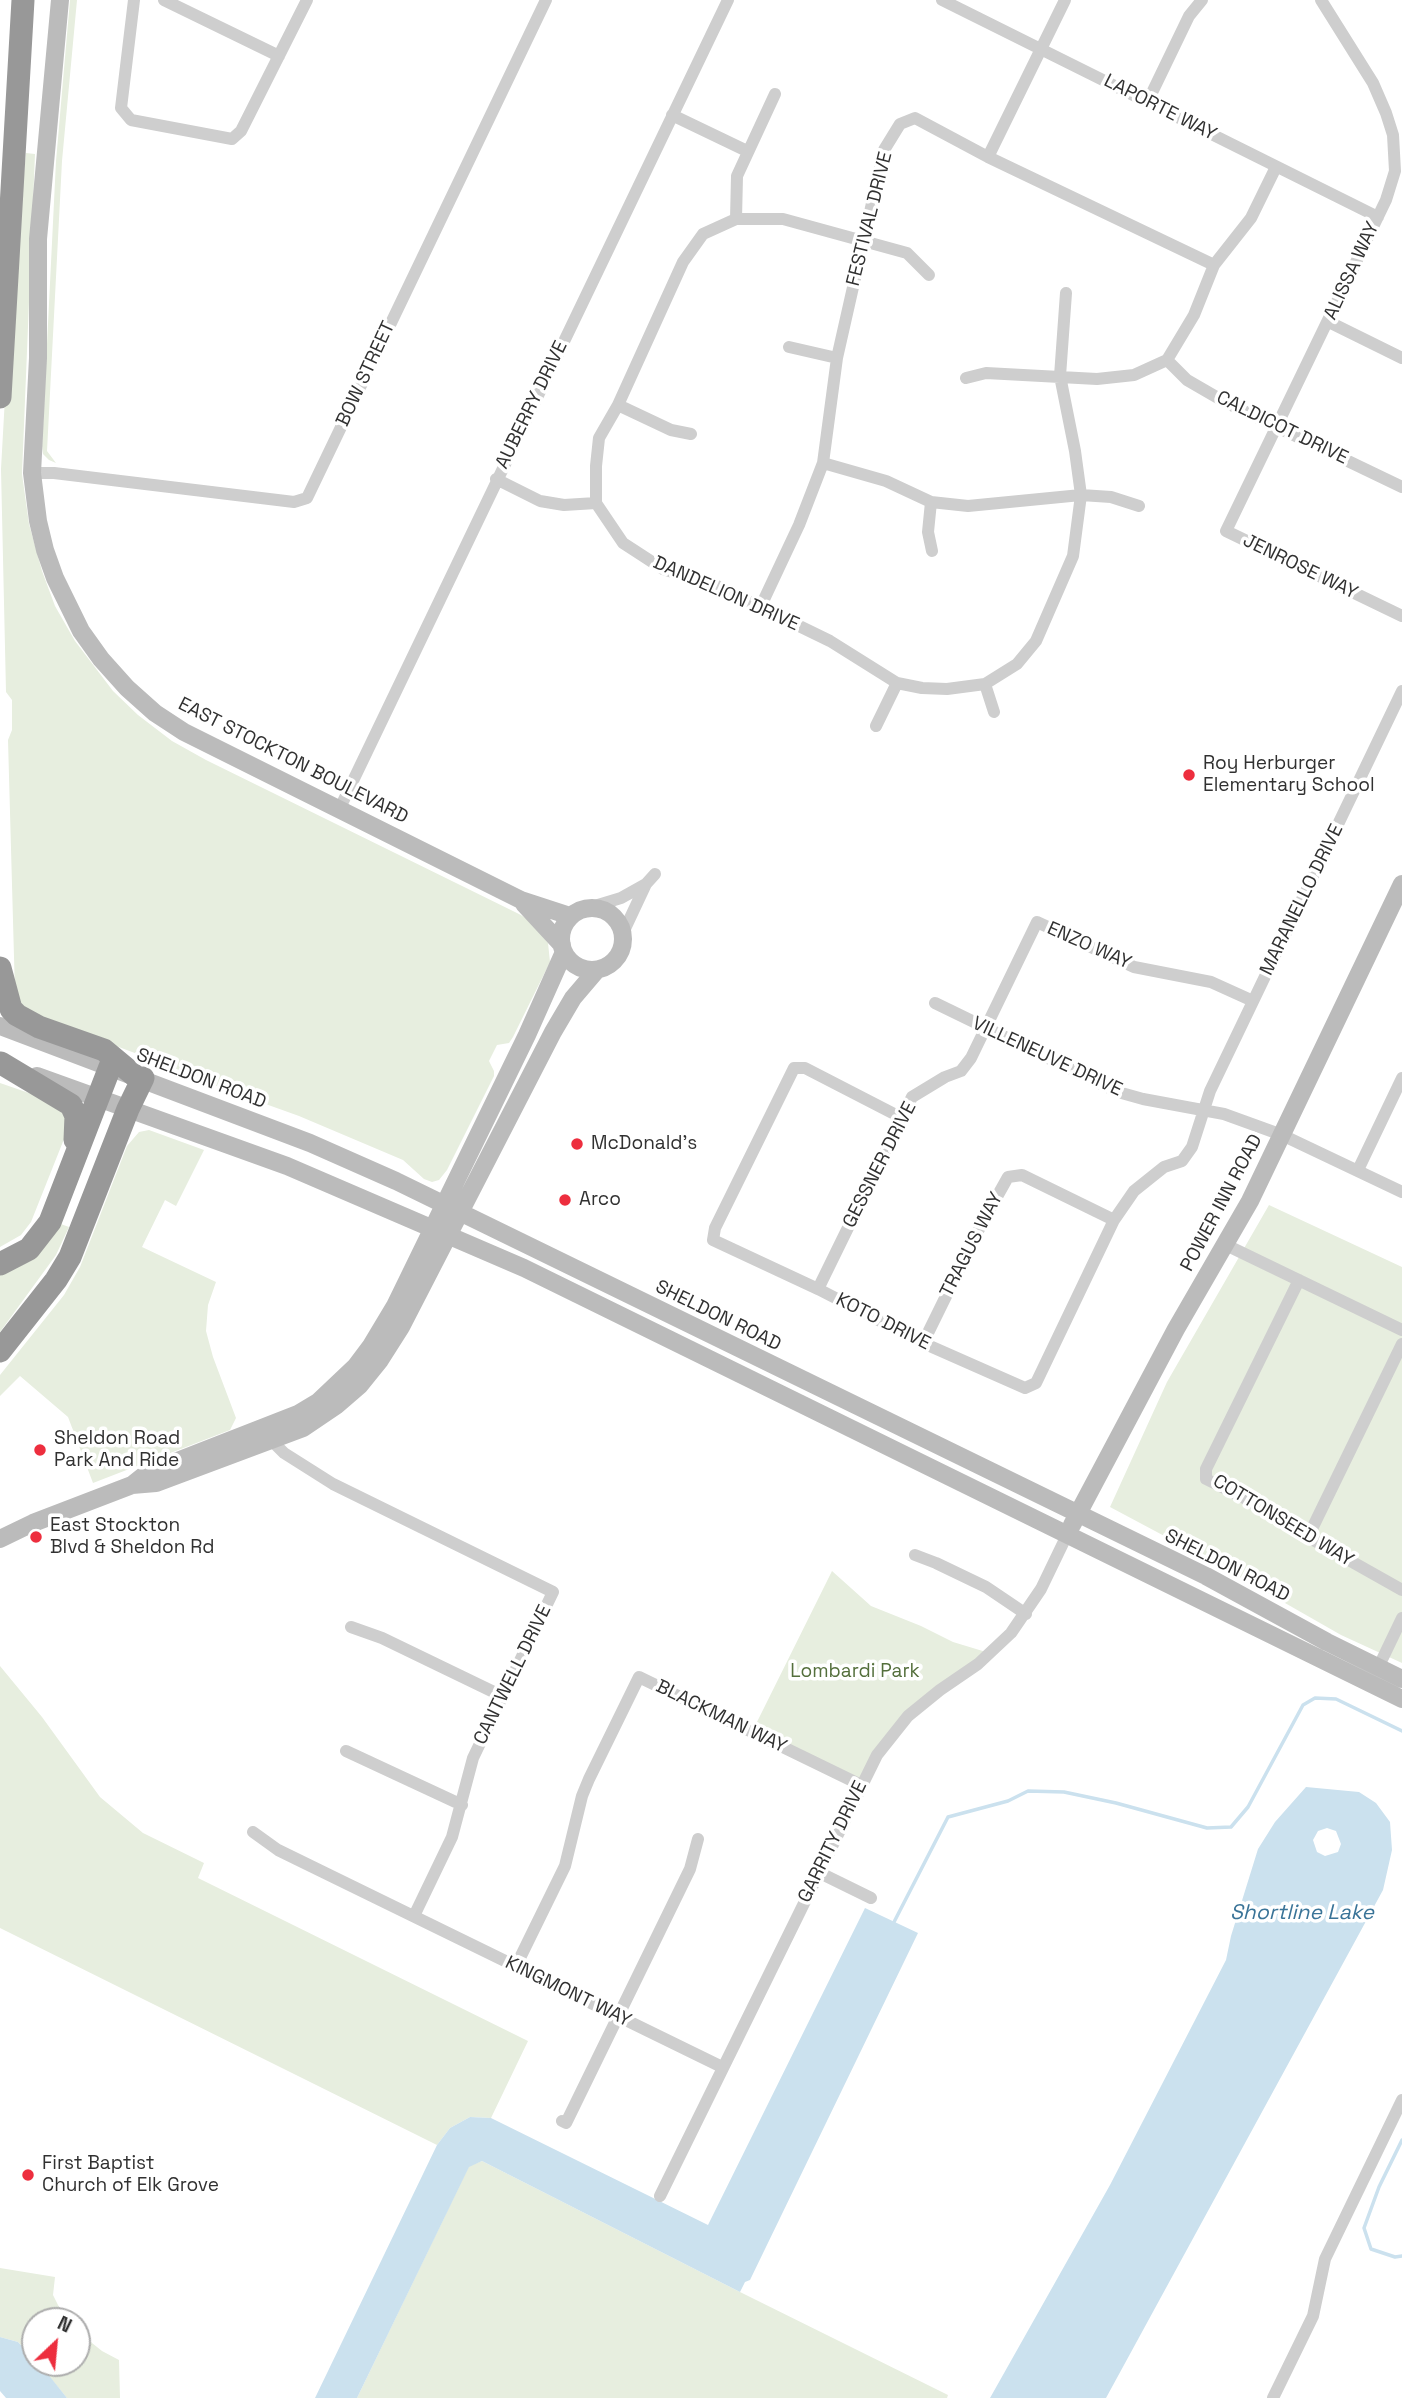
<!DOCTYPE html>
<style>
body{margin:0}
#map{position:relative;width:1402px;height:2398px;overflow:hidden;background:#fff;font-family:"Space Grotesk",sans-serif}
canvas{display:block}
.north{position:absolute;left:21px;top:2307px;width:70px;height:70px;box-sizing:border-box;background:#fff;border:2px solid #adadad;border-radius:50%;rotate:26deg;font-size:19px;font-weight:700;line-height:28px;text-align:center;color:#313131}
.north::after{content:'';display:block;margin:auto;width:24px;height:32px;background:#ed2e3e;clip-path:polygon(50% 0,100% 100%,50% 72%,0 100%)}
</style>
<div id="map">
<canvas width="1402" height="2398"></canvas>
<div class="north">N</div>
</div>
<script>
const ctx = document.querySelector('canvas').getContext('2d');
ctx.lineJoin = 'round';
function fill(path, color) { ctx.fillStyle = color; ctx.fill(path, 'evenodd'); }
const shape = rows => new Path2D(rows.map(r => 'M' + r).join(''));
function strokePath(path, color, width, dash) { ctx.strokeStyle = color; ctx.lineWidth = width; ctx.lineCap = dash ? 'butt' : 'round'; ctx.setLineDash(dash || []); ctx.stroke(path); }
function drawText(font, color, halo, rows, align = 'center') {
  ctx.font = font + ' "Space Grotesk",sans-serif'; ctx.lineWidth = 7; ctx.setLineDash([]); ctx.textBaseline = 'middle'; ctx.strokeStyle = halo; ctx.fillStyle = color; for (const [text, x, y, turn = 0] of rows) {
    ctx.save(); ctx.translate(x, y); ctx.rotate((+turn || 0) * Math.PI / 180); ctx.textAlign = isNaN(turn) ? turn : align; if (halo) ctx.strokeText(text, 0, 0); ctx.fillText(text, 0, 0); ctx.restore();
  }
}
const green = shape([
 [70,0,77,0,62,161,47,451,56,463,49,460,43,454,42,446,56,161],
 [26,153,35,154,22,474,29,524,42,571,55,606,75,641,113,691,138,715,172,741,206,760,519,914,529,920,548,943,550,962,513,1037,509,1043,497,1045,489,1061,494,1071,494,1076,447,1170,439,1180,432,1182,424,1179,403,1160,299,1116,221,1088,172,1067,23,1011,15,993,8,740,12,730,12,700,6,692,1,469,9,326],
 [0,1083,55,1102,65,1111,68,1129,31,1222,21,1235,0,1247],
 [149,1130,204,1150,176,1206,165,1200,142,1247,216,1282,208,1305,206,1331,213,1357,236,1418,230,1430,93,1483,68,1417,20,1376,0,1396,0,1375,64,1295,80,1267,127,1146,139,1132],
 [1269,1205,1402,1267,1402,1663,1341,1635,1215,1563,1110,1507,1167,1382],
 [58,1223,69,1227,56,1255,0,1332,0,1273,17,1268,36,1257],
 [832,1571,871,1606,921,1626,953,1642,986,1652,916,1704,861,1785,752,1732],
 [0,1666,42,1717,100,1797,143,1833,204,1863,198,1878,528,2041,491,2118,470,2117,450,2128,437,2145,0,1928],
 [482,2161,740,2292,948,2395,947,2398,357,2398,469,2166],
 [0,2268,55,2277,53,2295,66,2321,35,2321,35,2360,18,2342,0,2337],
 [77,2331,102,2351,119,2360,120,2398,67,2398,38,2363,77,2363]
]);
const water = shape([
 [1306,1787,1359,1792,1376,1803,1390,1822,1392,1850,1383,1890,1106,2398,990,2398,1110,2185,1226,1960,1231,1936,1258,1849,1275,1822],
 [1327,1828,1336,1831,1341,1844,1338,1852,1325,1856,1317,1852,1313,1840,1318,1831],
 [865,1908,918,1933,750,2280,745,2282,740,2292,482,2161,469,2167,357,2398,315,2398,437,2145,450,2128,470,2117,491,2118,708,2225],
 [0,2337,18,2342,35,2360,35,2363,43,2368,67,2398,6,2398,0,2391]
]);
const stream = shape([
 [893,1924,948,1817,1008,1801,1028,1791,1064,1792,1116,1803,1207,1828,1231,1827,1248,1807,1303,1705,1315,1698,1336,1699,1402,1731],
 [1402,2140,1379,2187,1364,2228,1371,2249,1395,2257,1402,2256]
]);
const street = shape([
 [134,0,121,108,131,120,232,139,241,131,307,0],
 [164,0,279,56],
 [942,0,1378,217],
 [1321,0,1373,83,1386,113,1393,135,1395,171,1386,200,1226,531,1402,616],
 [1148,101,1189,16,1202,0],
 [672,115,747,151],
 [988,157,1065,0],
 [736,219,737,176,775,94],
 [929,275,907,253,783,219,736,219,703,234,683,262,618,405,599,438,596,466,596,503,623,543,663,569,717,586,830,641,897,683,922,688,947,689,985,684,1017,664,1036,641,1073,556,1081,495,1075,451,1060,376,1066,293],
 [1329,322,1402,358],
 [789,347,837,358],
 [1167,360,1187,380,1225,402,1402,487],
 [966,378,986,373,1097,379,1134,375,1167,360,1194,315,1214,265,1251,218,1276,167],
 [618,405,671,430,691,434],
 [823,463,886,481,931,502,968,506,1081,495,1111,497,1139,506],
 [32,473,54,473,294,502,307,498,546,0],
 [496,479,540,501,564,505,596,503],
 [931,502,928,532,932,551],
 [760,608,799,525,823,463,837,358,884,150,900,124,915,118,988,157,1214,265],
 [985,684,994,712],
 [876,726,897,683],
 [339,810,728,0],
 [588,908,621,898,646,884],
 [623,933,646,884,655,874],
 [935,1003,1118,1092,1143,1099,1224,1114,1282,1135,1402,1192],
 [902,1118,805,1068,794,1068,715,1228,713,1240,818,1289,923,1343,1025,1388,1036,1383,1114,1220,1134,1191,1164,1167,1182,1161,1192,1147,1210,1091,1402,691],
 [1358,1170,1402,1078],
 [1226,1245,1402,1330],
 [1299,1280,1206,1469,1206,1479,1246,1499,1308,1537,1402,1590],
 [818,1289,912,1097,945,1077,961,1071,971,1058,1037,922,1134,967,1211,982,1253,1001],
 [923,1343,980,1227,1008,1177,1022,1175,1114,1220],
 [267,1436,284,1453,333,1484,553,1592,473,1758,452,1837,414,1916],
 [1308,1537,1402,1344],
 [915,1555,936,1563,986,1587,1026,1614],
 [351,1627,382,1638,502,1696],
 [1378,1668,1402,1618],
 [346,1751,462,1805],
 [253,1832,278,1850,722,2067],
 [818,1872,871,1898],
 [516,1966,565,1866,582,1796,589,1779,639,1677,861,1785],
 [562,2121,566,2123,690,1869,698,1839],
 [660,2196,877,1755,908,1716,940,1690,978,1664,1011,1633,1041,1589,1067,1535],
 [1273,2398,1313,2316,1325,2259,1402,2100]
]);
const secondary = shape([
 [60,0,38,239,38,358,32,473,38,521,45,550,55,578,81,631,101,659,127,688,155,713,184,732,521,900,570,916],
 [524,904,562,945],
 '561 939a31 31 0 1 1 62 0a31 31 0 1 1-62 0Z',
 [0,1026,310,1143,396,1181,1206,1576,1327,1642,1402,1679],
 [37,1076,287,1166,524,1268,1402,1699],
 [132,1485,147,1473,298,1414,318,1402,356,1366,371,1346,395,1306,527,1035,564,952],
 [1072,1525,1176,1329,1250,1201,1402,884],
 [0,1539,33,1523,132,1485,156,1483,303,1428,337,1405,359,1386,380,1360,401,1327,553,1032,573,998,596,971]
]);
const highway = shape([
 [0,397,23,0],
 [0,968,11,1009,17,1015,39,1027,104,1050,134,1075],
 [1,1063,71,1105,76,1116,75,1140],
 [0,1264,29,1249,50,1222,110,1067],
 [0,1351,56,1280,70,1257,128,1109,143,1078]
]);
const markers = [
 [1189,775,7,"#ed2e3e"],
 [577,1144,7,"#ed2e3e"],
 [565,1200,7,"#ed2e3e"],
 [40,1450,7,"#ed2e3e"],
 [36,1537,7,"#ed2e3e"],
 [28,2175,7,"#ed2e3e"]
];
const streetNames = [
 ["LAPORTE WAY",1160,108,27],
 ["FESTIVAL DRIVE",870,219,-76],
 ["ALISSA WAY",1352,271,-65],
 ["BOW STREET",366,374,-65],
 ["AUBERRY DRIVE",532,405,-64],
 ["CALDICOT DRIVE",1282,428,26],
 ["JENROSE WAY",1300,567,26],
 ["DANDELION DRIVE",726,594,24],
 ["EAST STOCKTON BOULEVARD",293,761,27],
 ["MARANELLO DRIVE",1302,900,-64],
 ["ENZO WAY",1089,946,24],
 ["VILLENEUVE DRIVE",1047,1057,25],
 ["SHELDON ROAD",201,1079,21],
 ["GESSNER DRIVE",880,1165,-63],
 ["POWER INN ROAD",1222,1203,-62],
 ["TRAGUS WAY",972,1245,-63],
 ["SHELDON ROAD",718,1316,26],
 ["KOTO DRIVE",883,1322,27],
 ["COTTONSEED WAY",1283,1521,31],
 ["SHELDON ROAD",1227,1566,27],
 ["CANTWELL DRIVE",513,1675,-64],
 ["BLACKMAN WAY",721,1717,26],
 ["GARRITY DRIVE",833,1842,-64],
 ["KINGMONT WAY",568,1992,26]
];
const poiNames = [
 ["Roy Herburger",1203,764],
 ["Elementary School",1203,786],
 ["McDonald's",591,1144],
 ["Arco",579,1200],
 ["Sheldon Road",54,1439],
 ["Park And Ride",54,1461],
 ["East Stockton",50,1526],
 ["Blvd & Sheldon Rd",50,1548],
 ["First Baptist",42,2164],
 ["Church of Elk Grove",42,2186]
];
const parkNames = [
 ["Lombardi Park",855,1672]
];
const waterNames = [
 ["Shortline Lake",1302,1913]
];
fill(green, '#e7eedf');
fill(water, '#cbe1ee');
strokePath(stream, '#cbe1ee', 3.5);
strokePath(street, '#cecece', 12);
strokePath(secondary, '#bbb', 18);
strokePath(highway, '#989898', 23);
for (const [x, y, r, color] of markers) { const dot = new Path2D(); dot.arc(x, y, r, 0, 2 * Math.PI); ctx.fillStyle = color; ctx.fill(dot); strokePath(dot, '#fff', 2.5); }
drawText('19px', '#313131', '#fff', streetNames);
drawText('19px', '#313131', '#fff', poiNames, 'left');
drawText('19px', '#546f3c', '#fff', parkNames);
drawText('italic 21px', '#3a7498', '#fff', waterNames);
</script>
